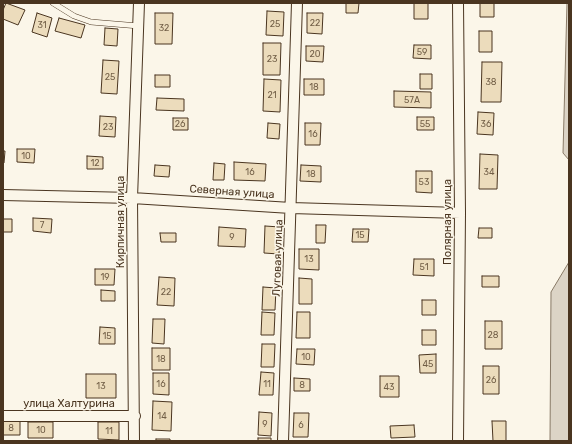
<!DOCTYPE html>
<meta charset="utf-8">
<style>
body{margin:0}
#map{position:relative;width:572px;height:444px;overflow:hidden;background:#fbf6e9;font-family:Rubik,sans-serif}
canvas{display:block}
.frame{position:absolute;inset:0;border:4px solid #4a3520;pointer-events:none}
</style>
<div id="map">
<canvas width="572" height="444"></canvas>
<div class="frame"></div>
</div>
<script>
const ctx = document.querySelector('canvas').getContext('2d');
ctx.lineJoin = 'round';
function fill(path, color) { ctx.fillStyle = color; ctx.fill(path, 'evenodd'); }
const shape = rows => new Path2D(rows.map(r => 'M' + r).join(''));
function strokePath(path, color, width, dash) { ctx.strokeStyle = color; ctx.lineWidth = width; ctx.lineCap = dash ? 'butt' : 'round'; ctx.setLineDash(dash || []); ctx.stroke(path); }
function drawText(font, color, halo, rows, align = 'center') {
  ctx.font = font + ' Rubik,sans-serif'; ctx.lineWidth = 3; ctx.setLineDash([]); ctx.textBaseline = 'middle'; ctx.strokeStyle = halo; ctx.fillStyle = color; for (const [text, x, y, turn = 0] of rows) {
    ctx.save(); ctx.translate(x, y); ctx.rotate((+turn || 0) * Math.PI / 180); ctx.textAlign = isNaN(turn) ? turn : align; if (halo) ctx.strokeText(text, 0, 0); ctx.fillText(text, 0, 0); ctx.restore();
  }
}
const water = shape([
 [567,3,569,3,569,160,563,153,567,3],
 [569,262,569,441,550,441,551,292,569,262]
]);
const building = shape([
 [6,3,25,10,18,25,3,19,3,10,6,3],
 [346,3,359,3,358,13,346,13,346,3],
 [414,3,428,3,428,19,414,19,414,3],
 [480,3,494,3,494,17,480,17,480,3],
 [267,11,284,12,283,36,266,35,267,11],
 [37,13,52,18,47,37,32,32,37,13],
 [155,13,173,13,172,44,155,44,155,13],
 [307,13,323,13,322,34,307,33,307,13],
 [59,18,85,25,81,38,55,31,59,18],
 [105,28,118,29,117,46,104,45,105,28],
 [479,31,492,31,492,52,479,52,479,31],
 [263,43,281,43,280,75,263,75,263,43],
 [414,45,431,45,431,59,413,58,414,45],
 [306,46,324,46,323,62,306,61,306,46],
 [103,60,119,61,117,94,101,93,103,60],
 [482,62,502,62,501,102,481,102,482,62],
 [420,74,432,74,432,89,420,89,420,74],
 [155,75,170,75,170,87,155,87,155,75],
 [264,79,281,80,280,112,263,111,264,79],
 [304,79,324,79,324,95,304,95,304,79],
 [394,91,431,92,431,108,394,107,394,91],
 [157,98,184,99,184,111,156,110,157,98],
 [478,112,494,113,493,135,477,134,478,112],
 [100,116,116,117,115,137,99,136,100,116],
 [417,117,434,117,434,130,417,130,417,117],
 [173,118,188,118,188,130,173,130,173,118],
 [268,123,280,124,279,139,267,138,268,123],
 [305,123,321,123,320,145,305,145,305,123],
 [17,149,35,149,34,163,17,162,17,149],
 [3,151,5,151,4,163,3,163,3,151],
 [480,154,498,155,497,189,479,189,480,154],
 [87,156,103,157,103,169,87,169,87,156],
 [234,162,266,164,265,181,234,180,234,162],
 [214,163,225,164,224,180,213,180,214,163],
 [155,165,170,166,169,177,154,176,155,165],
 [301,165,321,166,321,182,300,181,301,165],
 [416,171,432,171,432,193,416,192,416,171],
 [33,218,52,219,51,233,33,231,33,218],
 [3,219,12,219,12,232,3,232,3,219],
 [316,225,326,225,325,243,316,243,316,225],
 [265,226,280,227,279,254,264,253,265,226],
 [219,227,246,229,245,247,218,246,219,227],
 [479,228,492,228,492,238,478,238,479,228],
 [353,229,369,229,368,242,352,242,353,229],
 [160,233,176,233,176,242,161,242,160,233],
 [299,249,319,249,319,270,299,269,299,249],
 [414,259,434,259,434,276,413,275,414,259],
 [95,269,115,269,114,285,95,285,95,269],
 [482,276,499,276,499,287,482,287,482,276],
 [159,277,175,278,174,306,157,305,159,277],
 [299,278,312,279,312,304,299,304,299,278],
 [263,287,276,288,275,310,262,310,263,287],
 [101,290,115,291,115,301,101,301,101,290],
 [422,300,436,300,436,315,422,315,422,300],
 [262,312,275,313,274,335,261,335,262,312],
 [297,312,310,312,310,338,296,338,297,312],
 [153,319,165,319,164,344,152,343,153,319],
 [485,321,502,321,502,349,485,349,485,321],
 [100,327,115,328,115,344,99,344,100,327],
 [422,330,436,330,436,345,422,345,422,330],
 [262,344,275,344,274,367,261,367,262,344],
 [152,348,170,348,170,370,152,370,152,348],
 [297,349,315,349,314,365,296,364,297,349],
 [436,354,436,373,420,373,419,355,436,354],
 [483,366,499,366,499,394,483,394,483,366],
 [261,372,274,373,273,395,259,395,261,372],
 [153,373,169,373,169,395,153,394,153,373],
 [86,374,116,374,116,398,86,398,86,374],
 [380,376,399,376,399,397,380,397,380,376],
 [294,378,310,379,310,391,294,391,294,378],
 [153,401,172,402,171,431,152,430,153,401],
 [259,412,272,413,271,436,258,435,259,412],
 [294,413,309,413,308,437,293,437,294,413],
 [3,420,20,421,20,435,3,435,3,420],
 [492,421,506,421,506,441,493,441,492,421],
 [28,422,53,422,53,438,28,438,28,422],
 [98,422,119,422,119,440,98,439,98,422],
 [414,425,415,437,391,438,390,426,414,425],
 [258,438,271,438,271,441,258,441,258,438],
 [156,439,170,439,170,441,156,441,156,439]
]);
const service = shape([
 [53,3,74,16,91,22,139,26]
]);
const minor = shape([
 [458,3,460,213,458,441],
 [3,195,132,198,291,208,460,213],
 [3,416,135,416],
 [134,441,132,198,139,3],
 [283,441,297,3]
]);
const numberNames = [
 ["22",315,23],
 ["25",275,24],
 ["31",42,25],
 ["32",164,28],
 ["59",422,52],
 ["20",315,54],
 ["23",272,59],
 ["25",110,77],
 ["38",491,82],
 ["18",314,87],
 ["21",272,95],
 ["57А",412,100],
 ["26",180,124],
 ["55",425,124],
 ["36",486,124],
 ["23",108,127],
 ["16",313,134],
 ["10",26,156],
 ["12",95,163],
 ["16",250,172],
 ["34",489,172],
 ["18",311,174],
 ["53",424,182],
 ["7",42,225],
 ["15",360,235],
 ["9",232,237],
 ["13",309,259],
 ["51",424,267],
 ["19",105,277],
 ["22",166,292],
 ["28",493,335],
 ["15",107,336],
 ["10",306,357],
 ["18",161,359],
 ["45",428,364],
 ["26",491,380],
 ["16",161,384],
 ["11",267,384],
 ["8",302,385],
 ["13",101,386],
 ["43",389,387],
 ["14",162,416],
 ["9",265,424],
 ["6",301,425],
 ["8",11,428],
 ["10",41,430],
 ["11",109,431]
];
const streetNames = [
 ["Северная улица",232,192,4],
 ["Кирпичная улица",121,222,-90],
 ["Полярная улица",448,222,-90],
 ["Луговая улица",278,258,-88],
 ["улица Халтурина",69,404]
];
fill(water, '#dcd4c6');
strokePath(water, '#887966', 1);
fill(building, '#ecdcbc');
strokePath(building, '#4a3520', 1);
strokePath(service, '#4a3520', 6);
strokePath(minor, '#4a3520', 12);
strokePath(service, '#fbf6e9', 5);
strokePath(minor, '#fbf6e9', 10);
drawText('9px', '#725f47', null, numberNames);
drawText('11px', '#4a3520', '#fbf6e9', streetNames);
</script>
